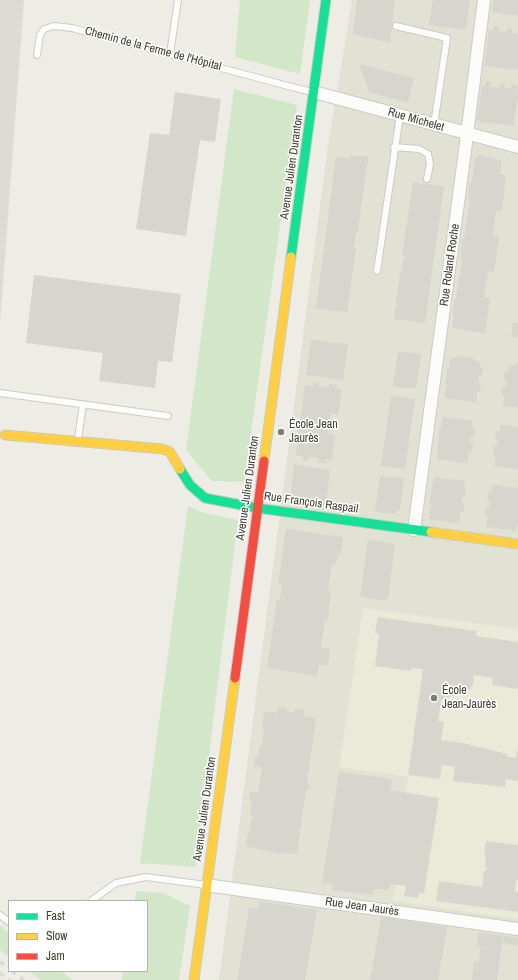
<!DOCTYPE html>
<meta charset="utf-8">
<style>
body{margin:0}
#map{position:relative;width:518px;height:980px;overflow:hidden;background:#edede6;font-family:"Archivo Narrow",sans-serif}
canvas{display:block}
.legend{position:absolute;left:8px;top:900px;width:140px;height:72px;box-sizing:border-box;background:#fff;border:1px solid #b3b3ae;margin:0;padding:5px 7px;list-style:none;font-size:12px;color:#414034}
.legend li{display:flex;align-items:center;gap:8px;height:20px}
.legend b{width:20px;border:1px solid #b3b3ae}
</style>
<div id="map">
<canvas width="518" height="980"></canvas>
<ul class="legend">
<li><b style="height:5px;background:#16e098"></b>Fast</li>
<li><b style="height:5px;background:#ffcf43"></b>Slow</li>
<li><b style="height:5px;background:#f24e42"></b>Jam</li>
</ul>
</div>
<script>
const ctx = document.querySelector('canvas').getContext('2d');
ctx.lineJoin = 'round';
function fill(path, color) { ctx.fillStyle = color; ctx.fill(path, 'evenodd'); }
const shape = rows => new Path2D(rows.map(r => 'M' + r).join(''));
function strokePath(path, color, width, dash) { ctx.strokeStyle = color; ctx.lineWidth = width; ctx.lineCap = dash ? 'butt' : 'round'; ctx.setLineDash(dash || []); ctx.stroke(path); }
function drawText(font, color, halo, rows, align = 'center') {
  ctx.font = font + ' "Archivo Narrow",sans-serif'; ctx.lineWidth = 3; ctx.setLineDash([]); ctx.textBaseline = 'middle'; ctx.strokeStyle = halo; ctx.fillStyle = color; for (const [text, x, y, turn = 0] of rows) {
    ctx.save(); ctx.translate(x, y); ctx.rotate((+turn || 0) * Math.PI / 180); ctx.textAlign = isNaN(turn) ? turn : align; if (halo) ctx.strokeText(text, 0, 0); ctx.fillText(text, 0, 0); ctx.restore();
  }
}
const residential = shape([
 [352,0,518,0,518,980,219,980,328,145]
]);
const industrial = shape([
 [0,0,24,0,0,324]
]);
const education = shape([
 [363,608,518,629,518,919,393,901,402,833,400,833,408,777,339,767]
]);
const green = shape([
 [240,0,310,0,300,74,235,57],
 [234,89,297,105,244,482,212,481,186,450],
 [188,506,204,513,238,520,195,867,140,863],
 [136,891,163,893,190,906,179,980,122,980,123,971,147,971,147,901,135,901],
 [0,926,9,933,9,957,0,950],
 [28,971,61,971,73,980,41,980]
]);
const building = shape([
 [357,0,395,0,390,43,353,34],
 [433,0,470,0,466,30,429,25],
 [493,0,518,0,518,16,492,12],
 [494,26,499,27,498,31,507,32,507,28,512,29,512,33,518,34,518,70,484,66,489,30,493,31],
 [359,64,414,78,408,103,369,92],
 [486,81,491,82,490,87,499,88,500,83,505,84,504,88,511,89,512,85,517,85,518,97,513,126,477,121,482,85,485,86],
 [175,92,221,99,215,142,200,140,186,236,136,229,150,133,169,135],
 [479,154,502,161,500,174,506,175,502,211,496,210,493,236,499,237,494,272,488,271,484,297,490,298,485,334,452,328,454,315,452,315,455,297,456,298,462,259,460,259,462,239,464,239,470,199,468,198,470,181,472,181,475,157,478,157],
 [351,155,369,157,368,163,367,163,358,232,356,232,354,248,356,248,347,312,316,308,336,157,350,159],
 [413,182,444,187,425,323,394,319,400,271,402,271,404,255,402,255],
 [34,275,181,294,172,362,158,361,155,388,99,381,103,353,26,343],
 [513,322,518,323,518,338,511,337],
 [311,340,348,344,343,380,306,375],
 [398,351,421,354,416,389,393,386],
 [458,356,474,358,474,361,481,362,480,368,483,368,482,376,479,376,478,382,481,383,480,391,477,391,476,403,445,398,447,368,449,368,451,358,457,358],
 [515,363,518,364,518,408,503,406,504,395,501,394,503,386,506,386,506,380,503,379,505,371,508,371,508,365,515,366],
 [313,382,319,383,318,386,329,388,329,384,337,385,336,389,342,389,338,415,331,413,328,434,335,435,332,460,326,459,326,463,318,463,319,458,308,457,308,461,302,460,303,456,296,455,305,385,313,386],
 [391,396,415,399,405,469,381,466],
 [443,417,473,421,472,428,475,428,474,437,471,436,470,443,473,443,472,452,469,451,467,463,437,459,439,428,441,428],
 [500,425,518,427,518,469,494,466,496,455,493,454,494,446,497,446,498,440,495,440,496,431,499,432],
 [294,465,330,470,326,505,290,500],
 [380,476,404,479,400,509,393,514,375,512],
 [434,477,465,481,464,489,466,489,465,497,462,497,462,503,465,504,463,512,460,512,459,523,429,519,431,504,429,504],
 [492,485,518,488,518,520,516,531,486,527,488,515,485,515,486,507,489,507,490,501,487,500,488,492,491,492],
 [286,529,343,537,341,555,338,554,336,565,332,564,328,592,331,592,328,620,325,620,321,648,330,649,328,666,319,665,317,676,267,668,277,599,280,599,282,585,278,585],
 [368,540,395,544,388,601,360,597],
 [378,617,477,631,476,636,518,642,518,689,492,685,493,678,474,675,473,684,470,689,441,700,438,721,444,722,441,740,463,743,507,754,507,757,516,758,518,749,518,781,506,779,505,787,453,781,455,767,442,765,440,779,408,775,423,669,411,668,411,671,375,666,379,634,375,633],
 [278,707,287,708,287,711,294,713,295,709,304,710,303,716,316,718,307,784,310,785,309,790,306,789,297,854,280,853,280,854,246,846,248,831,250,831,252,815,250,815,252,801,249,801,250,792,258,793,262,767,254,766,255,757,258,757,260,744,262,744,264,728,262,728,264,711,277,713],
 [339,772,392,779,390,790,439,798,424,894,419,893,418,898,404,896,406,886,390,884,389,890,374,889,373,895,332,890,333,884,322,883],
 [486,841,518,845,518,880,516,880,515,892,518,892,518,912,436,901,439,881,482,887,484,871,486,871,487,868,485,867,486,855,484,854],
 [259,901,317,910,305,980,237,980,249,908,258,909],
 [381,917,447,927,438,980,370,980],
 [478,932,503,936,497,980,472,980,474,961,478,962,481,947,477,946],
 [504,936,518,938,518,946,503,943]
]);
const lane = shape([
 [396,26,447,38,434,125],
 [170,54,178,0],
 [37,55,40,35,44,29,54,26,72,28,288,86,312,92],
 [394,147,419,149,428,154,430,164,427,179],
 [377,271,400,115],
 [0,393,168,416],
 [78,439,83,404],
 [91,901,116,883,146,877,206,885],
 [0,915,9,922]
]);
const street = shape([
 [314,92,518,147],
 [414,530,465,151,484,0],
 [206,885,518,929]
]);
const fast = shape([
 [291,257,326,0],
 [180,469,190,485,205,498,257,508,431,532]
]);
const slow = shape([
 [5,435,163,449,170,452,180,469],
 [264,461,291,257],
 [431,532,518,544],
 [194,980,235,678]
]);
const jam = shape([
 [235,678,264,461]
]);
const rail = shape([
 [0,962,9,968],
 [12,971,24,980],
 [0,973,10,980]
]);
const markers = [
 [281,432,4,"#7d7d72"],
 [434,698,4,"#7d7d72"]
];
const streetNames = [
 ["Chemin de la Ferme de l'Hôpital",153,49,15],
 ["Rue Michelet",416,120,16],
 ["Avenue Julien Duranton",292,167,-82],
 ["Rue Roland Roche",450,265,-82],
 ["Avenue Julien Duranton",248,488,-82],
 ["Rue François Raspail",311,503,8],
 ["Avenue Julien Duranton",205,809,-82],
 ["Rue Jean Jaurès",362,907,8]
];
const poiNames = [
 ["École Jean",289,425],
 ["Jaurès",289,439],
 ["École",442,691],
 ["Jean-Jaurès",442,705]
];
fill(residential, '#e1e1d4');
fill(industrial, '#dddcd4');
fill(education, '#eaead9');
fill(green, '#d2e6c8');
fill(building, '#d6d6cf');
strokePath(lane, '#cbcbc4', 8);
strokePath(street, '#cbcbc4', 14);
strokePath(fast, '#cccdbf', 11);
strokePath(slow, '#cccdbf', 11);
strokePath(jam, '#cccdbf', 11);
strokePath(lane, '#fcfcfb', 6);
strokePath(street, '#fcfcfb', 12);
strokePath(fast, '#16e098', 9);
strokePath(slow, '#ffcf43', 9);
strokePath(jam, '#f24e42', 9);
strokePath(rail, '#d8d8d7', 3, [5, 5]);
for (const [x, y, r, color] of markers) { const dot = new Path2D(); dot.arc(x, y, r, 0, 2 * Math.PI); ctx.fillStyle = color; ctx.fill(dot); strokePath(dot, '#fff', 1.5); }
drawText('12px', '#414034', '#fff', streetNames);
drawText('12px', '#414034', '#fff', poiNames, 'left');
</script>
